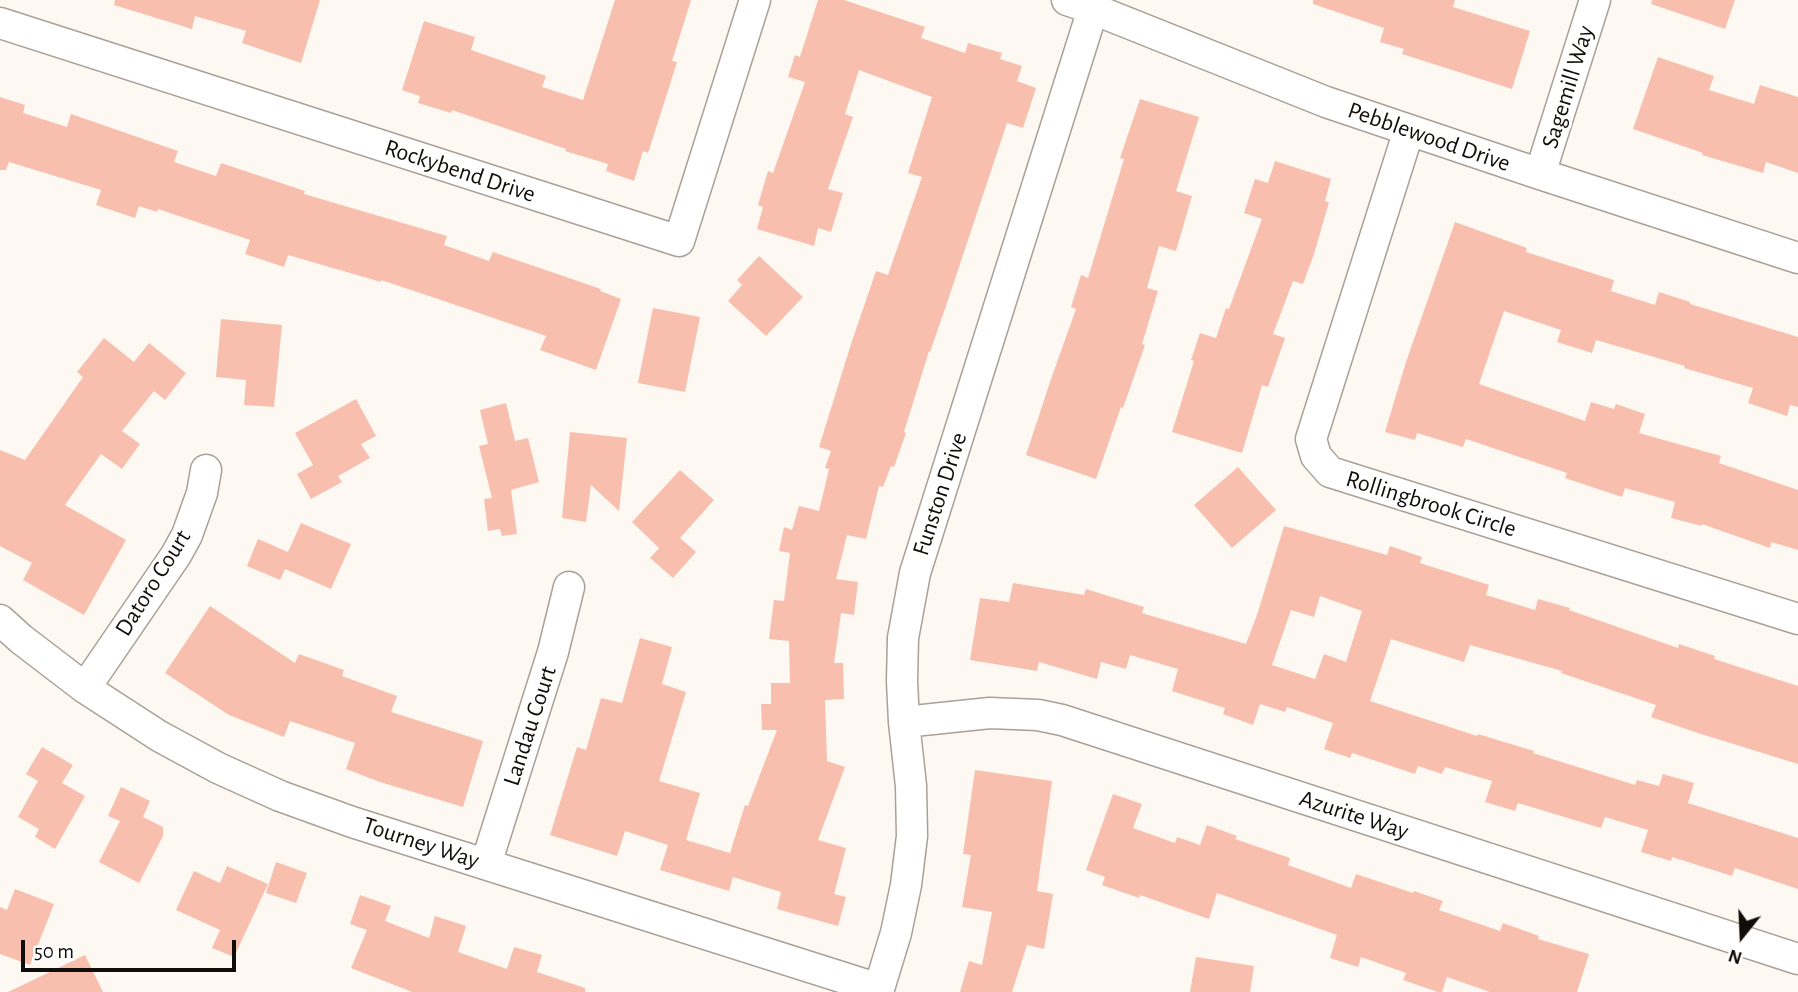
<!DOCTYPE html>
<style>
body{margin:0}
#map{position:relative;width:1798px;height:992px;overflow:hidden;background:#fef8f3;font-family:"Alegreya Sans",sans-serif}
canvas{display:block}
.north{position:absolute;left:1707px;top:901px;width:70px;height:70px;-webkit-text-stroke:5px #fff;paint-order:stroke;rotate:198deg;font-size:19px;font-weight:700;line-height:28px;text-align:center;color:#100d0a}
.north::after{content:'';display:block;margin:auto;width:24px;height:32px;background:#100d0a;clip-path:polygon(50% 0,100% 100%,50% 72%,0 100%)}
.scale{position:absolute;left:21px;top:940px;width:215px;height:32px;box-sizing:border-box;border:4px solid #100d0a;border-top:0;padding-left:9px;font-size:21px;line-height:24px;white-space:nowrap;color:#100d0a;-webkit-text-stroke:5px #fff;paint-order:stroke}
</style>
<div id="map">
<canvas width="1798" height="992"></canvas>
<div class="north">N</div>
<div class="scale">50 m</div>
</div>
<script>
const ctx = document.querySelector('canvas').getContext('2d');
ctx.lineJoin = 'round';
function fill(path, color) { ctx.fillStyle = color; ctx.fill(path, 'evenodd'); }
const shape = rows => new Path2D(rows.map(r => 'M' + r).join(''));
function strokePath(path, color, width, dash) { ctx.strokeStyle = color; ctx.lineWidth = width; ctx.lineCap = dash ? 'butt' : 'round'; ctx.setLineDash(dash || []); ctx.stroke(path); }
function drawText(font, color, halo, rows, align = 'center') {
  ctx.font = font + ' "Alegreya Sans",sans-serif'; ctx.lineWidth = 6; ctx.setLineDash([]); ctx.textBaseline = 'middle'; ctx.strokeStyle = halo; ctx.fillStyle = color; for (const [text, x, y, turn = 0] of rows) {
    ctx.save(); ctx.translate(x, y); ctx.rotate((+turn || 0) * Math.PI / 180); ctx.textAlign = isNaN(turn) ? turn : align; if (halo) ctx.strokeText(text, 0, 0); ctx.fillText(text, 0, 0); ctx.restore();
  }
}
const building = shape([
 [115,0,320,0,301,63,242,43,246,31,195,16,192,29,114,5],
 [615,0,691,0,672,61,677,62,666,97,648,153,643,151,634,181,606,171,608,164,565,151,566,149,452,110,451,113,418,103,420,96,402,90,424,21,475,37,471,50,546,76,542,87,583,100],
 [818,0,844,0,925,27,921,38,965,53,968,43,1002,53,1000,59,1022,66,1017,81,1036,88,1023,128,1007,123,946,306,930,352,929,351,904,432,906,433,894,467,891,466,883,487,879,486,866,539,847,535,836,579,858,582,854,615,841,613,834,663,843,663,844,699,825,700,827,761,845,767,818,840,846,848,834,894,846,897,838,926,777,909,781,892,733,877,729,891,660,870,668,845,625,831,617,856,550,835,577,747,586,750,601,698,622,703,640,638,672,647,662,684,686,692,659,781,700,793,686,840,730,853,745,805,748,806,777,730,762,730,761,704,771,704,771,683,790,683,789,641,769,639,774,600,784,601,790,553,779,551,784,527,792,530,799,506,819,511,829,469,825,468,831,451,819,447,852,341,876,271,888,275,922,177,908,173,932,97,859,70,845,114,853,117,828,189,843,193,831,232,818,228,814,246,757,229,763,207,758,205,768,171,773,173,805,82,788,77,795,55,800,57],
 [1313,0,1455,0,1453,7,1530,31,1512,89,1402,54,1404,49,1380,42,1384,28,1313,4],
 [1652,0,1735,0,1725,29,1651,4],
 [1658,57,1714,76,1709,90,1754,104,1760,85,1798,97,1798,173,1766,162,1763,173,1702,155,1703,153,1633,129],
 [0,97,25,105,23,113,67,127,71,114,178,151,174,162,216,176,221,163,305,191,304,194,447,236,444,245,489,261,493,252,601,289,600,291,621,299,596,370,540,350,546,336,441,300,381,280,381,282,288,255,284,267,245,254,250,240,158,209,157,212,139,206,135,218,96,205,101,190,9,162,6,170,0,170],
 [1140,99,1199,117,1176,191,1192,196,1176,251,1159,246,1147,288,1158,291,1142,344,1145,345,1123,408,1121,407,1096,479,1026,455,1050,382,1076,309,1071,307,1081,275,1088,278,1124,159,1120,158],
 [1275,161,1331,179,1325,201,1329,202,1314,254,1303,284,1293,281,1273,334,1285,338,1268,387,1262,385,1242,453,1172,432,1194,361,1191,360,1200,333,1216,338,1226,308,1229,309,1262,219,1244,213,1255,179,1268,183],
 [1455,222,1527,248,1526,252,1614,280,1611,291,1655,305,1659,292,1690,302,1690,304,1798,337,1798,407,1790,405,1787,416,1748,403,1753,388,1684,368,1685,366,1596,340,1592,353,1557,342,1561,330,1504,311,1479,384,1585,421,1591,402,1614,409,1616,404,1645,414,1639,433,1721,456,1719,463,1798,490,1798,550,1771,542,1770,548,1702,524,1702,526,1671,518,1675,502,1625,488,1622,497,1565,478,1567,473,1466,439,1463,447,1417,433,1415,440,1385,432,1406,362],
 [759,256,803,297,766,336,728,301,742,285,737,280],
 [653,308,700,317,685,392,638,383],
 [221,319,282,325,274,407,244,405,246,380,216,377],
 [104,338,134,362,149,343,186,373,165,400,154,391,122,431,140,444,122,469,101,454,65,505,126,540,84,615,23,580,32,563,0,546,0,450,25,460,83,377,77,372],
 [356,399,376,436,361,444,370,458,338,476,342,482,311,499,297,474,313,465,295,433],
 [506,403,515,441,528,438,539,482,511,490,517,534,502,536,500,529,488,531,484,499,492,498,479,446,488,444,480,410],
 [570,432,627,438,619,511,591,485,586,522,562,518],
 [1238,467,1276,510,1232,548,1194,505],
 [680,470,714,500,680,538,696,552,673,578,650,558,659,548,632,522],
 [301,523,351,544,331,589,285,569,280,580,247,566,258,539,288,552],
 [1284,526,1387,555,1390,546,1422,557,1420,563,1489,585,1486,595,1535,610,1538,599,1570,608,1569,610,1678,648,1679,644,1715,656,1714,659,1798,686,1798,764,1701,734,1651,717,1656,705,1561,673,1562,671,1470,645,1464,662,1391,639,1370,701,1477,736,1478,734,1534,751,1533,753,1635,785,1637,780,1659,786,1663,774,1694,783,1688,803,1798,838,1798,889,1735,868,1732,876,1672,857,1671,861,1641,852,1648,830,1605,817,1601,828,1518,803,1515,811,1485,802,1492,781,1445,767,1442,774,1418,766,1415,774,1352,753,1350,758,1324,749,1333,723,1287,707,1285,712,1260,704,1253,725,1223,714,1225,708,1172,691,1178,669,1130,655,1126,669,1101,662,1097,679,1039,662,1037,671,970,660,980,598,1009,602,1013,583,1084,595,1086,589,1144,607,1142,613,1246,644,1258,612],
 [1320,596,1362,611,1346,662,1324,654,1315,679,1272,665,1291,610,1314,617],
 [210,606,295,663,299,654,344,670,342,676,397,696,391,712,483,741,463,807,380,782,346,769,355,743,290,721,284,737,229,715,165,673],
 [42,747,73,765,62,783,85,796,55,849,35,837,39,829,18,817,38,781,26,774],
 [975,770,1052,781,1037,891,1053,894,1044,949,1027,945,1012,992,960,992,969,961,982,965,992,912,962,907,971,855,963,854],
 [121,787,150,801,143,817,163,827,163,836,139,883,99,862,120,821,108,816],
 [1113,794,1142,804,1133,828,1175,843,1177,837,1200,845,1207,825,1237,836,1235,839,1290,858,1288,865,1351,888,1356,874,1413,893,1414,891,1443,901,1439,910,1500,931,1503,923,1539,936,1538,939,1589,954,1577,992,1490,992,1447,977,1442,992,1438,992,1403,980,1406,973,1361,957,1358,967,1330,958,1337,935,1217,893,1209,919,1140,895,1139,898,1102,885,1105,877,1086,870],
 [276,862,307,873,296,903,266,893],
 [227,866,268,884,234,957,212,948,220,930,176,910,194,871,220,883],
 [15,889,54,904,30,965,0,954,0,907,7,910],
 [360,895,391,906,385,921,429,938,435,916,466,926,458,952,507,969,514,947,542,955,537,972,585,988,585,992,412,992,351,968,367,930,350,924],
 [85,955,103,992,8,992],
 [1196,957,1254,966,1250,992,1190,992]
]);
const street = shape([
 [1067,0,1093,9,1326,102,1540,174,1798,258],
 [0,23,679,241,755,0],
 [1409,130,1311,439,1316,456,1330,472,1798,619],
 [1540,174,1595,0],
 [0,620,21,639,85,688,159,736,218,768,280,796,352,822,879,989],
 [85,688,176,555,187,535,202,493,206,470],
 [904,722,990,713,1038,715,1062,720,1798,959],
 [486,864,553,652,569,587],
 [878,992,896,933,906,885,912,836,911,786,904,722,902,681,903,638,915,573,1093,9]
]);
const streetNames = [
 ["Sagemill Way",1568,87,-73],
 ["Pebblewood Drive",1429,137,19],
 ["Rockybend Drive",460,171,18],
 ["Funston Drive",940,494,-72],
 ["Rollingbrook Circle",1431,504,17],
 ["Datoro Court",153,583,-58],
 ["Landau Court",530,726,-72],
 ["Azurite Way",1354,815,18],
 ["Tourney Way",421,843,18]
];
fill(building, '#f8bfae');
strokePath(street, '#a9a097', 33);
strokePath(street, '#fff', 30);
drawText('24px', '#100d0a', '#fff', streetNames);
</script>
